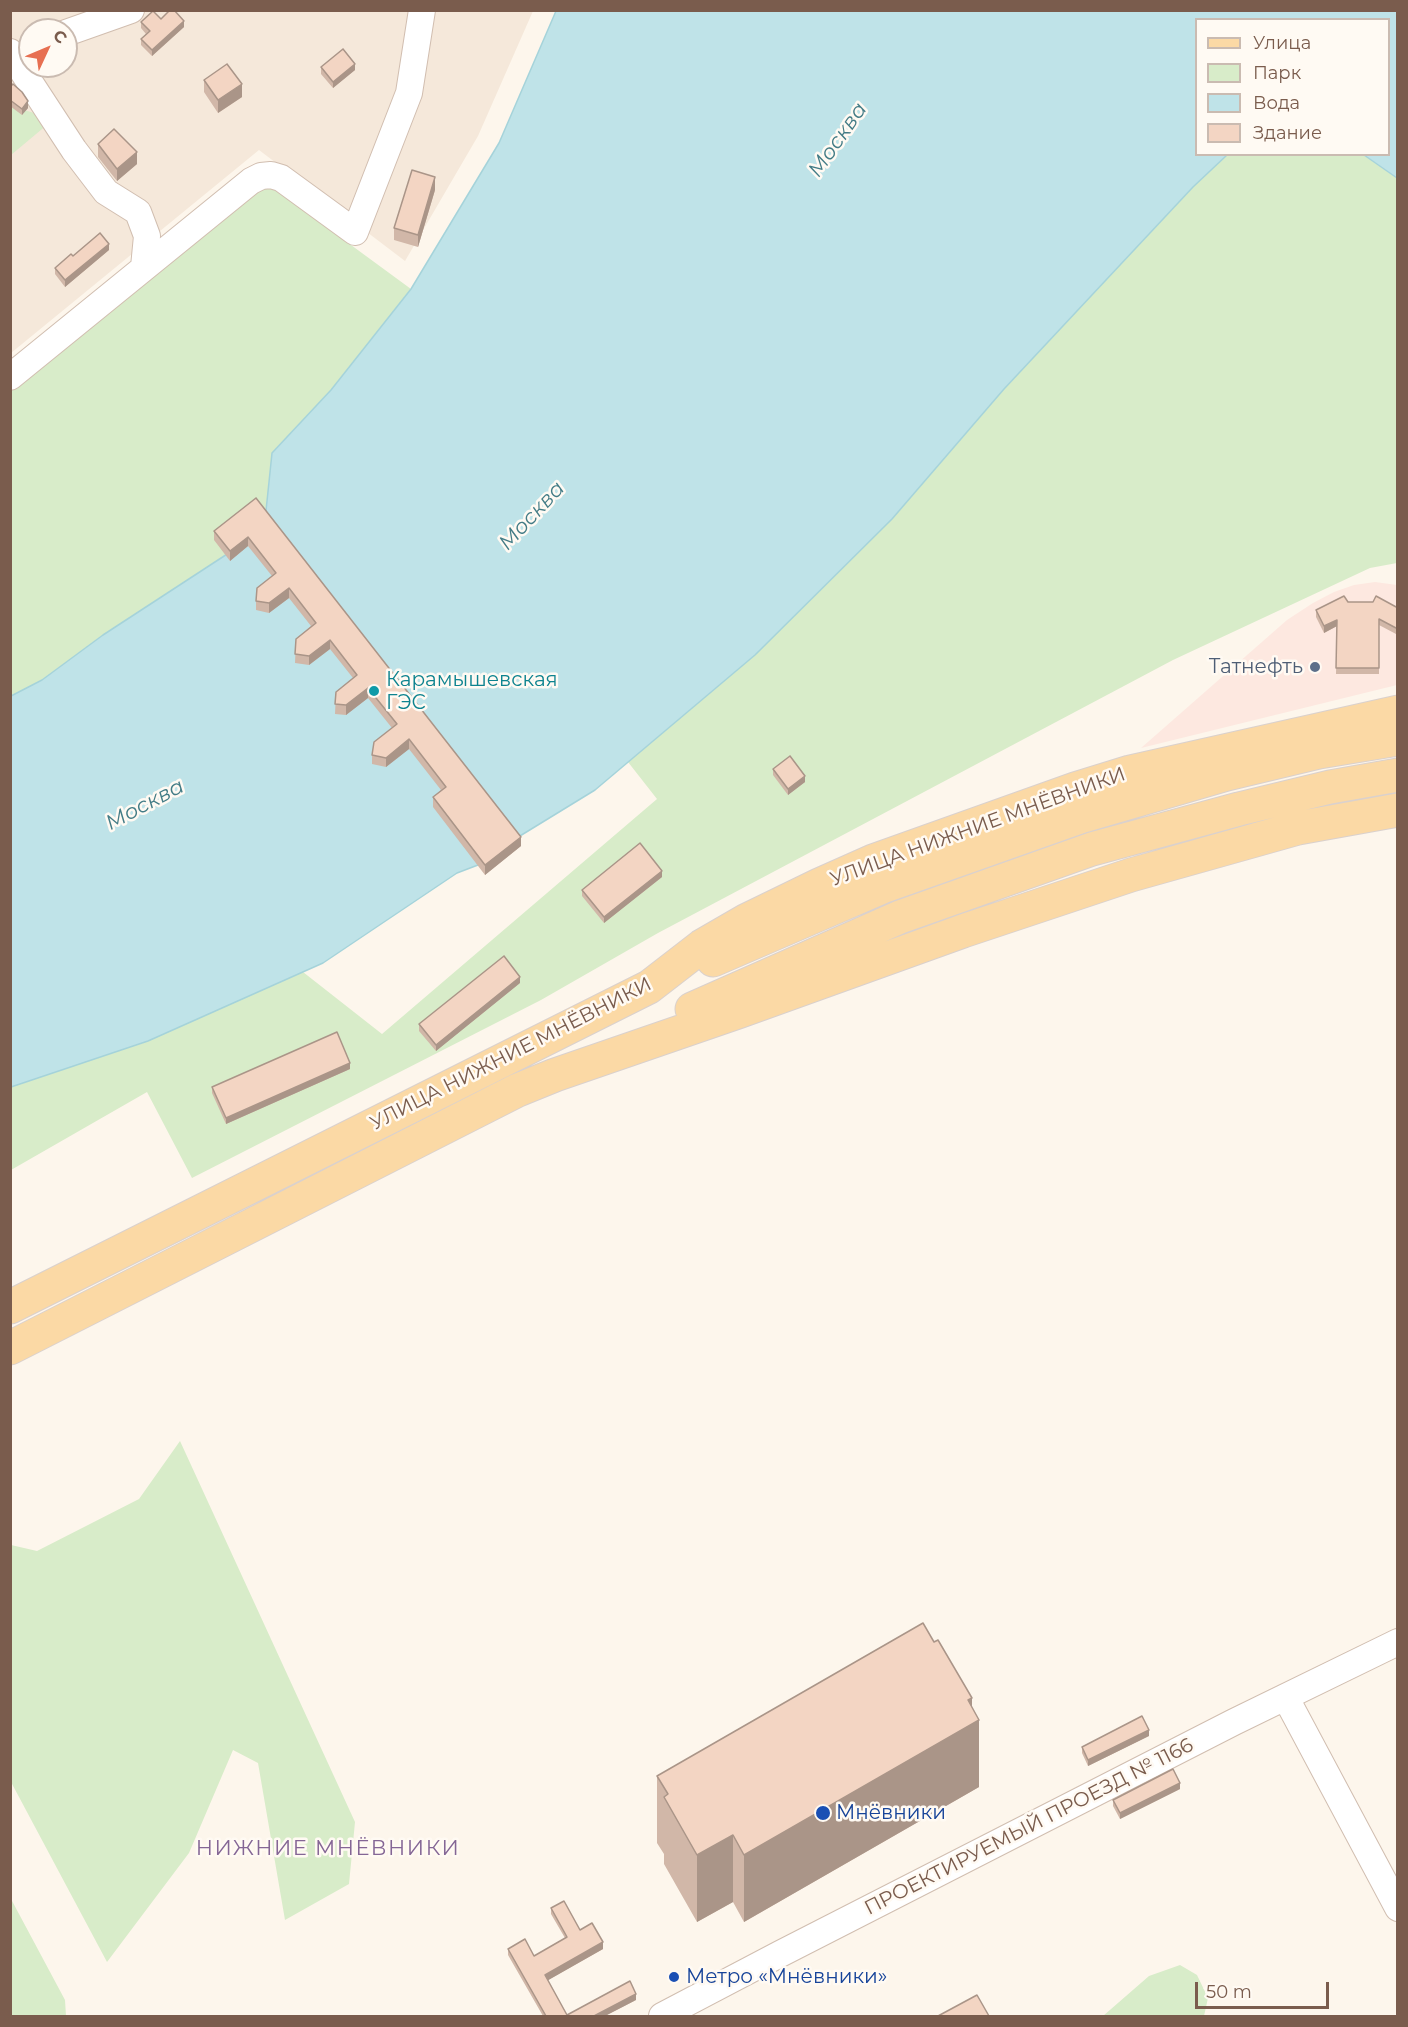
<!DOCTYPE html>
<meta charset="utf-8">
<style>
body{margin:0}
#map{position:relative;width:1408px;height:2027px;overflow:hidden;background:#fdf6ec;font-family:Montserrat,sans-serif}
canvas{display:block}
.frame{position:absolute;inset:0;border:12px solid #7a5c4d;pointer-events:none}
.legend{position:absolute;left:1195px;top:18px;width:195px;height:138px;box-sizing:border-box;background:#fffaf3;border:2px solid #cabbb1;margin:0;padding:8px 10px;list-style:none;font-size:18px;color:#7a5c4d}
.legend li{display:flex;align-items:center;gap:12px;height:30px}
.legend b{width:30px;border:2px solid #cabbb1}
.north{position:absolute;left:18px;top:18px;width:60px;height:60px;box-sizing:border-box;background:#fffaf3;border:2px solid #cabbb1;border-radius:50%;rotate:46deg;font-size:16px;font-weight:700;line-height:24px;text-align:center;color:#7a5c4d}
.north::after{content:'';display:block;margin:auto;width:21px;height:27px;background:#e76f51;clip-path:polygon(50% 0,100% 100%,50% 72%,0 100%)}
.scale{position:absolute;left:1195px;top:1982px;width:134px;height:27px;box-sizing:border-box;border:3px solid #7a5c4d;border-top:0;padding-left:8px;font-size:18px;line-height:21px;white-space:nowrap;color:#7a5c4d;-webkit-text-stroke:4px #fffaf3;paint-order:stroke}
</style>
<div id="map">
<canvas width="1408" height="2027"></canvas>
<div class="frame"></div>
<ul class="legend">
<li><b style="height:8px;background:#fbd9a5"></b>Улица</li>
<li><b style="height:16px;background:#d8ecc9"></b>Парк</li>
<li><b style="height:16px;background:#bfe3e8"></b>Вода</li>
<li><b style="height:16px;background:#f3d5c3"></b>Здание</li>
</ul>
<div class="north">С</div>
<div class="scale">50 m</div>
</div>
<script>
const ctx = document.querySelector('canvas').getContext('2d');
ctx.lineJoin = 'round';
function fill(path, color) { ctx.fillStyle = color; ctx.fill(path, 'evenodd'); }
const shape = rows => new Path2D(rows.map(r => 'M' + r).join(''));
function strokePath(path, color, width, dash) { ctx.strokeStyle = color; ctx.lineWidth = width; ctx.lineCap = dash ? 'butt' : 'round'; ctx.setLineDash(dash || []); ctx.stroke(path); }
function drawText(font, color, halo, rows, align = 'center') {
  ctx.font = font + ' Montserrat,sans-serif'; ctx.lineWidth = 5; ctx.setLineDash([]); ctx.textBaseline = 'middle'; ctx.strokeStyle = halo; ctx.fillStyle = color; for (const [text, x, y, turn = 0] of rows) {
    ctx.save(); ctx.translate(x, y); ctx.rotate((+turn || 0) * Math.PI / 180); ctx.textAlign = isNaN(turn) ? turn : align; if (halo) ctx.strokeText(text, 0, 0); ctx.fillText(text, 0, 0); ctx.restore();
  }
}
const residential = shape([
 [11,11,533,11,478,136,405,261,259,150,11,353],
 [30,30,66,30,66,66,30,66]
]);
const commercial = shape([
 [1375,582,1397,585,1397,685,1141,748,1287,620,1313,603,1334,592,1354,585]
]);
const green = shape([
 [11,106,54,119,11,155],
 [1227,155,1364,155,1397,178,1397,563,1370,568,1173,660,658,933,541,1000,192,1178,147,1092,11,1170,10,1087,148,1041,303,972,382,1034,657,799,628,762,755,655,892,519,1004,389,1193,187],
 [261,179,411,289,331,390,272,453,264,530,103,635,42,680,11,696,11,384],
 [180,1441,355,1822,349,1884,285,1920,258,1763,233,1750,189,1853,107,1962,11,1782,11,1545,37,1551,139,1499],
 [11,1899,65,2000,66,2016,11,2016],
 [1180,1965,1197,1975,1208,1998,1204,2016,1103,2016,1149,1976]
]);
const water = shape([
 [556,11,1397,11,1397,178,1364,155,1388,154,1388,20,1196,20,1196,154,1227,155,1193,187,1004,389,892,519,755,655,595,790,515,839,478,865,457,873,323,963,148,1041,11,1087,11,696,42,680,103,635,264,530,272,453,331,390,411,289,499,143,556,11]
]);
const minor = shape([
 [66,33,131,10],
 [10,52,74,150,106,192,138,212,147,236,144,267],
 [10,377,251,181,261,176,271,175,281,178,355,232,409,93,422,10],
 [1286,1698,1398,1908],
 [662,2016,780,1954,1234,1722,1398,1642]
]);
const major = shape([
 [713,960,882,887,1080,817,1227,774,1319,752,1398,739],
 [692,1009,900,917,1092,849,1239,809,1330,787,1398,775],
 [10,1307,649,987,702,946,747,920,819,885,873,861,1075,789,1130,772,1398,712],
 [10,1348,518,1090,555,1075,738,1012,963,931,1131,875,1298,828,1398,810]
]);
const wall = shape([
 [161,19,184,27,152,56,141,45,141,39,146,34,141,28,141,22],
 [321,67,355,70,333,88,321,74],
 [204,80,242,97,218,113,204,92],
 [10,87,28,108,22,115,10,106],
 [98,144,137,164,117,181,98,157],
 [435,190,418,247,394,240,394,228],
 [109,250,65,287,55,274,55,268,73,256],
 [256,498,521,846,485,875,433,807,433,797,441,790,409,749,386,767,372,764,372,755,392,728,368,698,346,715,335,714,336,692,353,678,330,649,309,665,295,663,296,639,311,626,289,598,269,613,256,610,256,601,272,576,248,546,230,561,214,540,214,531],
 [1348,602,1398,608,1398,633,1396,634,1379,625,1379,674,1336,674,1337,626,1324,633,1316,617,1316,610],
 [773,769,805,782,788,795,773,775],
 [662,877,604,923,582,896,582,890],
 [520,983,436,1051,419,1031,419,1024],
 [350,1069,226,1124,212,1093,212,1087],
 [972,1707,979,1787,744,1922,733,1902,697,1922,664,1864,664,1854,657,1843,657,1776],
 [1149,1736,1088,1766,1082,1753,1082,1747],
 [1180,1789,1120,1819,1113,1806,1113,1800],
 [551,1908,580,1930,603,1949,548,1980,567,2015,636,2000,605,2016,543,2016,508,1955,508,1949,534,1956,565,1938,551,1914]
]);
const shadedWall = shape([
 [184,21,184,27,152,56,152,50],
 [355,64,355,70,333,88,333,82],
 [242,84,242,97,218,113,218,100],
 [28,101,28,108,22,115,22,109],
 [137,152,137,164,117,181,117,169],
 [435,177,435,190,418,247,418,235],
 [109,244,109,250,65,287,65,280],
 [248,537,248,546,230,561,230,551],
 [289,588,289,598,269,613,269,603],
 [1337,620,1337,626,1324,633,1324,626],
 [330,640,330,649,309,665,309,656],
 [368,688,368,698,346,715,346,705],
 [409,739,409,749,386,767,386,758],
 [805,776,805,782,788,795,788,789],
 [521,837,521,846,485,875,485,865],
 [662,871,662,877,604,923,604,917],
 [520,977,520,983,436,1051,436,1045],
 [350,1063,350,1069,226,1124,226,1118],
 [972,1698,972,1724,979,1720,979,1787,744,1922,744,1855],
 [1149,1730,1149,1736,1088,1766,1088,1760],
 [1180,1783,1180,1789,1120,1819,1120,1813],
 [733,1835,733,1902,697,1922,697,1855],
 [603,1942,603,1949,545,1982,545,1975],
 [636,1994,636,2000,605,2016,594,2016]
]);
const building = shape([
 [170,10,174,10,184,21,152,50,141,39,150,31,141,22,153,11,161,19,170,10],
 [343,49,355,64,333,82,321,67,343,49],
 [227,64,242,84,218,100,204,80,227,64],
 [13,84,22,92,28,101,22,109,10,100,10,87,13,84],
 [114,129,137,152,117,169,98,144,114,129],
 [412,170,435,177,418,235,394,228,412,170],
 [100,233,109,244,65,280,55,268,71,254,73,256,100,233],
 [256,498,521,837,485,865,433,797,446,787,409,739,386,758,372,755,374,742,397,724,368,688,346,705,335,704,336,692,357,675,330,640,309,656,295,654,296,639,316,623,289,588,269,603,256,601,257,588,276,573,248,537,230,551,214,531,256,498],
 [1344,596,1348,602,1373,602,1376,596,1398,608,1398,626,1396,628,1379,619,1379,668,1336,668,1337,620,1324,626,1316,610,1344,596],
 [790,756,805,776,788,789,773,769,790,756],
 [640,843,662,871,604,917,582,890,640,843],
 [504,956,520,977,436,1045,419,1024,504,956],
 [337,1032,350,1063,226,1118,212,1087,337,1032],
 [923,1623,934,1642,938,1640,972,1698,968,1700,979,1720,744,1855,733,1835,697,1855,664,1797,668,1794,657,1776,923,1623],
 [1142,1716,1149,1730,1088,1760,1082,1747,1142,1716],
 [1173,1769,1180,1783,1120,1813,1113,1800,1173,1769],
 [564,1901,580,1930,592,1923,603,1942,545,1975,567,2015,630,1981,636,1994,594,2016,546,2016,508,1949,525,1939,534,1956,567,1937,551,1908,564,1901],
 [977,1995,989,2016,938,2016,977,1995]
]);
const markers = [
 [1315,667,6,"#5c6f8a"],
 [374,691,6,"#0f9aa8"],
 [823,1813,8,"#1a4fb4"],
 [674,1977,6,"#1a4fb4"]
];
const serviceNames = [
 ["Татнефть",1303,667]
];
const cultureNames = [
 ["Карамышевская",386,680],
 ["ГЭС",386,703]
];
const streetNames = [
 ["УЛИЦА НИЖНИЕ МНЁВНИКИ",978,827,-20],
 ["УЛИЦА НИЖНИЕ МНЁВНИКИ",511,1054,-27],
 ["ПРОЕКТИРУЕМЫЙ ПРОЕЗД № 1166",1029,1827,-27]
];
const transitNames = [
 ["Мнёвники",836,1813],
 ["Метро «Мнёвники»",686,1977]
];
const waterNames = [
 ["Москва",838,140,-55],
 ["Москва",532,516,-47],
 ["Москва",145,805,-28]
];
const neighbourhoodNames = [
 ["НИЖНИЕ МНЁВНИКИ",328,1849]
];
fill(residential, '#f5e8da');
fill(commercial, '#fde8e0');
fill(green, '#d8ecc9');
fill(water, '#bfe3e8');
strokePath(water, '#a5d3da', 1.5);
strokePath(minor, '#d1beb0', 28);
strokePath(major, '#dad1cd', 35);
strokePath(minor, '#fff', 26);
strokePath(major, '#fbd9a5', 33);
fill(wall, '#d1b7a8');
fill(shadedWall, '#aa9588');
fill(building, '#f3d5c3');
strokePath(building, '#aa9588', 1.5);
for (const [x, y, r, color] of markers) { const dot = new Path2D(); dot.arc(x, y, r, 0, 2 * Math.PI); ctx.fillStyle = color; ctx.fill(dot); strokePath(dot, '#fffaf3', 2); }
drawText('20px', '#4e5e75', '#fffaf3', serviceNames, 'right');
drawText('20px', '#0d838f', '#fffaf3', cultureNames, 'left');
drawText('20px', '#7a5c4d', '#fffaf3', streetNames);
drawText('20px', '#164399', '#fffaf3', transitNames, 'left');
drawText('italic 21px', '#437c86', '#fffaf3', waterNames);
ctx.letterSpacing = '1.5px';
drawText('21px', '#846695', '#fffaf3', neighbourhoodNames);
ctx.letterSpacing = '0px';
</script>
